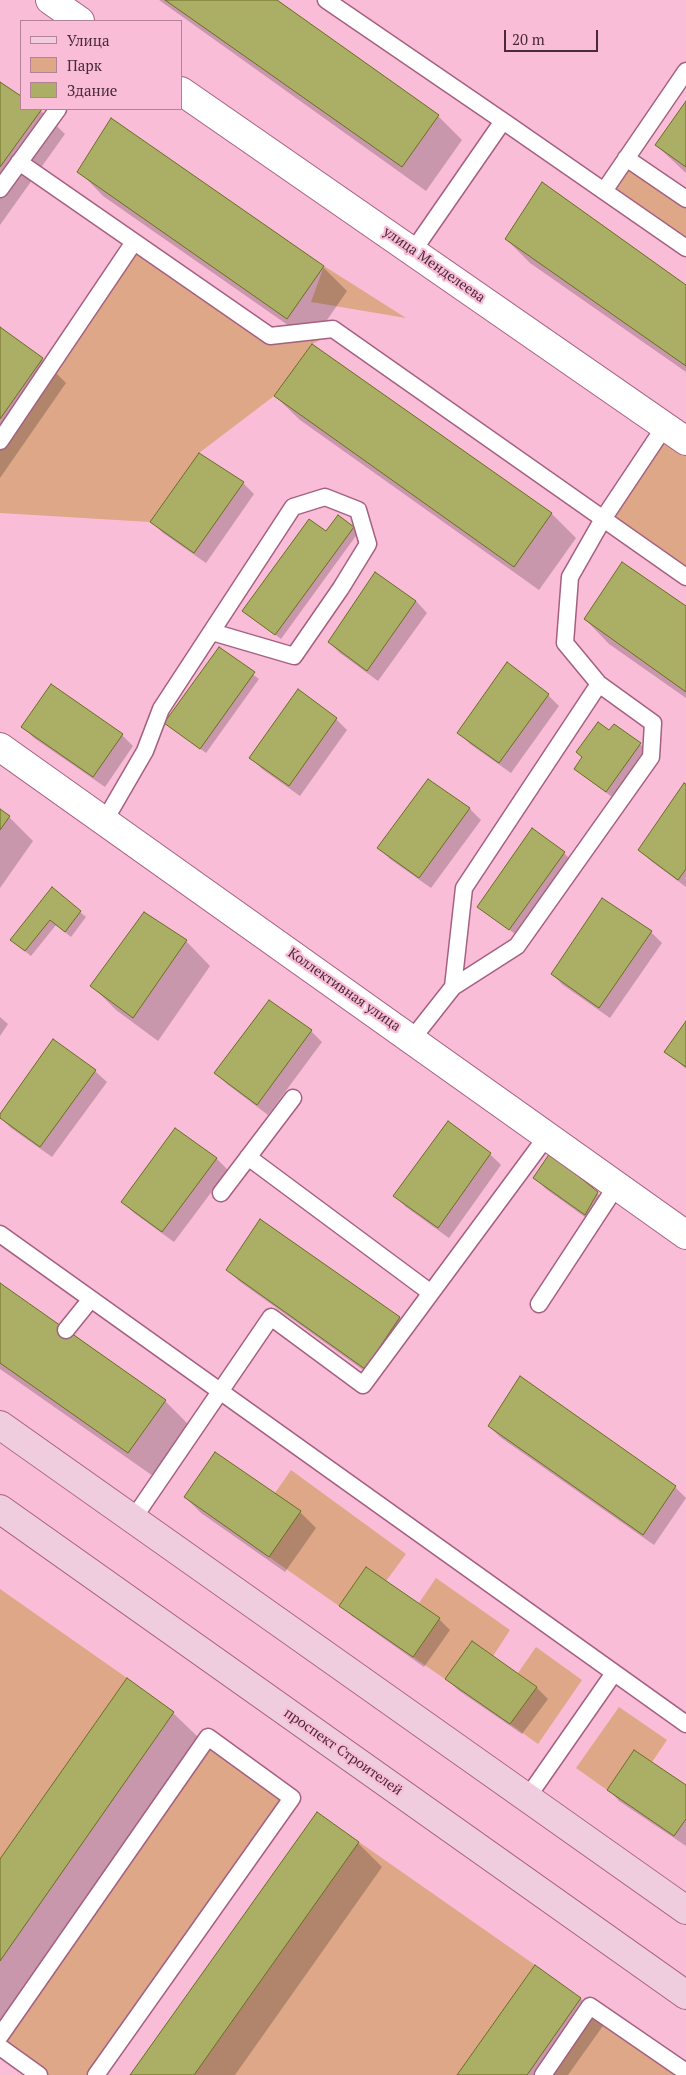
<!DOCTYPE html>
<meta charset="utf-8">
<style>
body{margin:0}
#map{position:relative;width:686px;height:2075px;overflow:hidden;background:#fabdd7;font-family:"PT Serif",serif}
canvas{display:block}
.legend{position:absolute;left:20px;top:20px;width:162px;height:90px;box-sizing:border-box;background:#fabdd7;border:1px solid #b38297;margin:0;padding:6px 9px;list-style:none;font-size:15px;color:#482a38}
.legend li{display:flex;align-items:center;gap:10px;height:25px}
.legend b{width:25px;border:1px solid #b38297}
.scale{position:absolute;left:504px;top:30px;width:94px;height:22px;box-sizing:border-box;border:2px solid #482a38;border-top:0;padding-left:6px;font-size:15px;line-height:18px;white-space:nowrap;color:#482a38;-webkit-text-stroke:4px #fabdd7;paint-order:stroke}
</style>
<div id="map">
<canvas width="686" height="2075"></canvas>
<ul class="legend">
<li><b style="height:6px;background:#f0ccdf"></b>Улица</li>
<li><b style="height:14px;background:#dda788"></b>Парк</li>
<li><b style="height:14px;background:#abaf65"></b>Здание</li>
</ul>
<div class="scale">20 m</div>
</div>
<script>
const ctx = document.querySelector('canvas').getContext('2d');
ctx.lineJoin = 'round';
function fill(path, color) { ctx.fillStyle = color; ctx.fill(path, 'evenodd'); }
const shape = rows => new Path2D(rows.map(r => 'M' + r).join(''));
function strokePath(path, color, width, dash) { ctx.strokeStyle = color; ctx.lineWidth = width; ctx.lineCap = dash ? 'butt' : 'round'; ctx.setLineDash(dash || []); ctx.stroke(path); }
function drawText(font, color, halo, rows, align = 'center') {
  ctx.font = font + ' "PT Serif",serif'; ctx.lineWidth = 4.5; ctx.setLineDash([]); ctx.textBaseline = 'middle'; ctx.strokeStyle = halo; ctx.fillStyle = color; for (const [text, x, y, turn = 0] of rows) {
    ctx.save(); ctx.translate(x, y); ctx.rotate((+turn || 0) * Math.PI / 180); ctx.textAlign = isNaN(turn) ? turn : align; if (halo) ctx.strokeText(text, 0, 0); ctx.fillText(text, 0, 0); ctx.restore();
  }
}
const green = shape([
 [629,166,686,204,686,241,612,190],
 [135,248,270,342,332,334,312,344,274,396,199,453,150,522,0,513,0,448],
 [324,266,406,318,311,302],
 [663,437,686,453,686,571,610,518],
 [291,1470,406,1554,386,1581,366,1567,339,1606,269,1557,275,1493],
 [436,1578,510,1630,493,1656,472,1641,445,1679,413,1657,440,1618,419,1603],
 [0,1589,127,1678,0,1859],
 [536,1647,582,1680,538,1744,510,1724,537,1687,518,1673],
 [619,1707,667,1740,652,1762,634,1750,607,1790,576,1768],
 [209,1744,286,1799,90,2075,48,2075,2,2043],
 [359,1842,535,1965,457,2075,194,2075],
 [590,2006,686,2075,543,2075]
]);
const shadow = shape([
 [159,0,275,0,438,116,462,140,426,191],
 [0,83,21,97,21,109,39,109,65,134,0,225],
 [686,104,686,173,656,145],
 [79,171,323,267,347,291,312,342,103,196],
 [506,239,686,286,686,372,530,263],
 [0,329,42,359,66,383,0,478],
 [275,396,552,514,576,538,539,590,300,420],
 [243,483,254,494,206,563,163,533,152,522],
 [353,528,358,533,281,639,244,611,326,532],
 [416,601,427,613,378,681,340,653,329,642],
 [686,608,686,698,609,644,585,619],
 [219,649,259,679,206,753,172,728],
 [298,691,336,719,347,730,300,796,262,769,251,758],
 [548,695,559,706,511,773,470,744,459,733],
 [614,725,646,749,612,797,581,774],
 [23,727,122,735,133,746,105,787,34,738],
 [686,786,686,887,651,861,640,850],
 [470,809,481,820,431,888,390,859,379,848],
 [0,810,9,817,33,841,0,888],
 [564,853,569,858,515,934,478,906],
 [52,889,86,917,71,937,56,925,31,956,17,945],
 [651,932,662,943,610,1018,563,985,552,974],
 [186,941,210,966,158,1041,116,1010,92,986],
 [269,1002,311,1031,322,1042,268,1115,227,1084,216,1073],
 [0,1017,8,1024,0,1036],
 [686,1023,686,1069,666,1051],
 [95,1071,107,1082,52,1157,11,1128,0,1117],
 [176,1130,217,1159,228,1170,174,1242,134,1213,123,1202],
 [490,1154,501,1165,449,1238,406,1207,395,1196],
 [535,1178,597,1193,608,1204,596,1225,546,1189],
 [260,1221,400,1318,411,1329,377,1380,239,1281,228,1270],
 [0,1285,165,1401,189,1425,153,1476,0,1369],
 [489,1426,675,1487,686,1498,654,1545,500,1437],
 [185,1497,300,1512,316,1528,285,1572,201,1513],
 [341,1605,439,1619,450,1630,424,1667,352,1616],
 [472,1643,537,1688,548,1699,522,1734,458,1690,447,1679],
 [127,1680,173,1713,198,1737,0,2020,0,1862],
 [686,1787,686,1846,619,1801,608,1789],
 [358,1843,382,1867,235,2075,132,2075],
 [535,1967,581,1999,605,2023,568,2075,459,2075]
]);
const building = shape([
 [165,0,277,0,439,115,402,167,165,0],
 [0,82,21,96,21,109,42,109,0,167,0,82],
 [686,101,686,167,655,145,686,101],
 [111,118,324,266,287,319,77,172,111,118],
 [542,182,686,285,686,366,505,239,542,182],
 [0,327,43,358,0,419,0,327],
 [312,344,552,513,514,567,274,396,312,344],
 [199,453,244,482,194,553,150,522,199,453],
 [338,515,354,527,275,635,242,611,309,519,326,531,338,515],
 [622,562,686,606,686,692,584,619,622,562],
 [375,572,416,601,367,671,328,642,375,572],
 [219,647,255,672,200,749,164,723,219,647],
 [507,662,549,694,499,763,457,733,507,662],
 [51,684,123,734,93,777,21,727,51,684],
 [298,689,337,718,289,786,249,758,298,689],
 [598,722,609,730,614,724,641,743,606,792,574,769,582,757,576,752,598,722],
 [428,779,470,808,419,878,377,848,428,779],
 [684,783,686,784,686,869,678,880,638,850,684,783],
 [0,809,10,816,0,830,0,809],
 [532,828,565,852,509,930,477,907,532,828],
 [52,887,81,911,65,932,50,920,25,951,10,940,52,887],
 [602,898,652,931,599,1008,551,974,602,898],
 [144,912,187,940,133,1018,90,986,144,912],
 [269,1000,312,1030,257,1105,214,1073,269,1000],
 [686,1021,686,1067,664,1052,686,1021],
 [53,1039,96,1070,40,1147,0,1118,0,1114,53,1039],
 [448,1121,491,1153,438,1228,393,1196,448,1121],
 [175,1128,217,1158,162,1232,121,1202,175,1128],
 [550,1153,598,1192,585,1215,533,1178,550,1153],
 [260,1219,400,1317,365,1369,226,1270,260,1219],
 [0,1283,166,1400,128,1453,0,1363,0,1283],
 [520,1376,676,1486,643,1535,488,1426,520,1376],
 [215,1452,301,1511,269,1557,184,1497,215,1452],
 [366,1567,440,1618,413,1657,339,1606,366,1567],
 [472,1641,537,1687,510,1724,445,1679,472,1641],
 [127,1678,174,1712,0,1961,0,1859,127,1678],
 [634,1750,686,1785,686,1819,674,1836,607,1790,634,1750],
 [317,1812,359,1842,194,2075,130,2075,317,1812],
 [535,1965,581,1998,527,2075,457,2075,535,1965]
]);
const service = shape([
 [326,0,503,121],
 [626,158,686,199],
 [19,162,270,336,333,329,686,577],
 [0,189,58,109],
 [604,191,686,71],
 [413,251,503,121,686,248],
 [0,441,134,242],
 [105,820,145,751,161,709,293,507,325,497,358,510,368,544,341,588,294,656,212,632],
 [453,987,464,888,599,684],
 [412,1039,453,987,517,946,651,757,653,723,599,684,565,643,570,577,603,519,665,426],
 [248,1157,431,1293],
 [221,1193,293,1098],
 [0,1234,686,1724],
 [539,1304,617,1185],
 [66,1330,91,1299],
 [133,1519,271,1317,363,1385,547,1136],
 [527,1798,614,1673],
 [0,2036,208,1737,292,1798,96,2075],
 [0,2047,39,2075],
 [543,2075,590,2006,686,2072]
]);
const minor = shape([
 [50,0,80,21],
 [181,91,686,441],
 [0,747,686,1235]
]);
const secondary = shape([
 [0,1425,686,1910],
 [0,1509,686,1995]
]);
const streetNames = [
 ["улица Менделеева",434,265,35],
 ["Коллективная улица",344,990,35],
 ["проспект Строителей",343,1752,35]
];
fill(green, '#dda788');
fill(shadow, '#0003');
fill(building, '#abaf65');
strokePath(building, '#6a6d21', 1);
strokePath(service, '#a56080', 19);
strokePath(minor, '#a56080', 30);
strokePath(secondary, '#a56080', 30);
strokePath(service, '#fff', 16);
strokePath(minor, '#fff', 28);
strokePath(secondary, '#f0ccdf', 28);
drawText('14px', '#482a38', '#fabdd7', streetNames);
</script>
